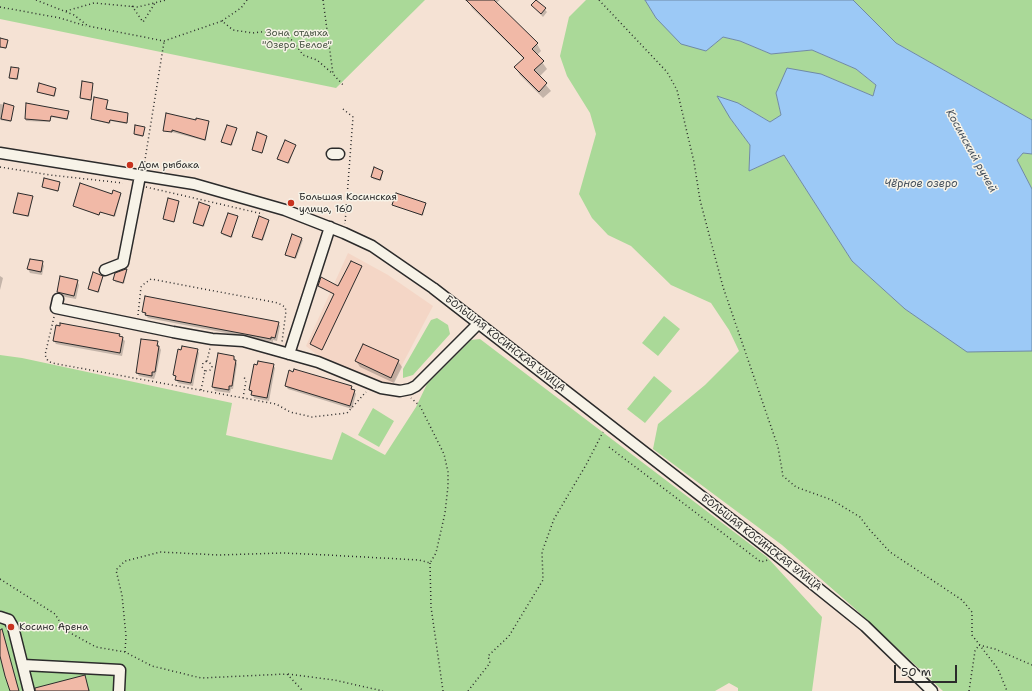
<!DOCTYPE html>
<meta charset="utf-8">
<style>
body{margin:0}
#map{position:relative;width:1032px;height:691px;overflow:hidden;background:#f5e2d4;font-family:"Shantell Sans",sans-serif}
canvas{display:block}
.scale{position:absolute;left:894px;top:665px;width:63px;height:18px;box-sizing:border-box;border:2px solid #2b2b2b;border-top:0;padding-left:5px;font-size:12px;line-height:14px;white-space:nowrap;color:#2b2b2b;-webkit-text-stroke:3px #f7f3e8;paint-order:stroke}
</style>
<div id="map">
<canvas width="1032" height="691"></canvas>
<div class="scale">50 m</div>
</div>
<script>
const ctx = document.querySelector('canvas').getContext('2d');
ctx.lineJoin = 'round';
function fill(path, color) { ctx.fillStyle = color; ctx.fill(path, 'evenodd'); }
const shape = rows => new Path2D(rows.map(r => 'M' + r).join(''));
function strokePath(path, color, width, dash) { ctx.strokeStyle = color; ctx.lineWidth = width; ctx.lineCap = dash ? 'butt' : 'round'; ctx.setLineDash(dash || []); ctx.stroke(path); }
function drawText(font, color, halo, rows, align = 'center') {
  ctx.font = font + ' "Shantell Sans",sans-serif'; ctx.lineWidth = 3; ctx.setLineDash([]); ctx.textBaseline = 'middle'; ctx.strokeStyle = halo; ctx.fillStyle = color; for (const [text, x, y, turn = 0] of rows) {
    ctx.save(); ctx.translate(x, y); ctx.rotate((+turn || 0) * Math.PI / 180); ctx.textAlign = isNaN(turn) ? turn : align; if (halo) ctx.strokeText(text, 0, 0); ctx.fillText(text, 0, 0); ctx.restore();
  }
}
const built = shape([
 [348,253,388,275,433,306,392,384,376,384,316,354,306,346]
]);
const green = shape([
 [0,0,425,0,336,88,0,19],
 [586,0,645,0,656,18,706,51,723,37,740,41,771,54,812,50,856,69,876,85,873,96,821,74,776,93,781,116,770,122,738,103,730,118,750,145,749,171,784,155,852,261,905,309,967,351,1032,351,1032,691,943,691,852,606,782,545,653,449,658,424,705,385,739,351,729,330,711,303,671,285,631,246,608,235,592,218,579,194,596,134,590,113,567,76,560,56,569,17],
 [853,0,1032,0,1032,120,896,43],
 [1023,153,1032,154,1032,189,1017,160],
 [664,316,680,329,658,356,642,343],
 [437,318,448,325,450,334,413,375,403,378,403,369,431,320],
 [480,339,767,557,822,617,812,691,738,691,738,688,729,683,715,691,0,691,0,355,22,358,232,403,226,435,332,460,342,432,385,455,416,407,427,384,471,340],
 [654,376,672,391,645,423,627,409],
 [373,408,394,421,379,447,358,435]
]);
const water = shape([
 [645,0,853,0,896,43,1032,120,1032,154,1023,153,1017,160,1032,189,1032,351,967,352,905,309,852,261,784,155,749,171,750,145,730,118,717,96,738,103,770,122,781,115,776,93,787,68,821,74,873,96,876,85,856,69,812,50,771,54,740,41,723,37,706,51,681,44,656,18,645,0]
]);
const shadow = shape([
 [469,0,500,0,496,3,537,44,541,51,537,55,547,69,539,77,551,91,543,98,520,75,515,67,524,59,472,8,468,1],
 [537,1,547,12,543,17,532,5],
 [8,41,6,49,0,47,0,42],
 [19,69,18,80,11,79,10,78],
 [93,84,91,101,82,99,81,98],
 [56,89,55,97,38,92],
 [107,101,106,110,128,114,127,124,111,121,110,124,93,120,92,119],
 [0,104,13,106,11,122,0,120],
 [27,104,68,112,68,120,51,117,50,122,26,121],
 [208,121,206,141,164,130,197,122],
 [144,128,143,137,135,135,135,134],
 [236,129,232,146,223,143,222,142],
 [266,136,262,154,254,151,253,150],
 [295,146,289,164,279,160,278,159],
 [383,171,381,181,373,179,372,177],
 [59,183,58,192,43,187],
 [121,194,115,217,100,212,99,216,74,205],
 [32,197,29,217,15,214,14,213],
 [178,201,174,222,165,220,164,219],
 [425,204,423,216,393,205],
 [209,206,204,227,195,224,194,223],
 [237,217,232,238,223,235,222,233],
 [269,221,263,241,254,238,253,237],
 [293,236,303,240,296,259,286,255],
 [42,262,44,266,42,275,30,273,28,269],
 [361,267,322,350,312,345,335,295,319,286,339,287],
 [127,271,124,284,115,282,116,274],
 [0,276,3,278,0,290],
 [102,277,99,293,90,290,89,289],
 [77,281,79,285,76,299,60,296,58,292],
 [143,312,278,323,280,326,277,341,273,340,273,342,148,318],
 [119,335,125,341,122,356,56,344,54,341],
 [157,342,161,350,157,370,154,379,139,376,137,373],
 [197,350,199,353,193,386,178,383,174,375],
 [234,357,237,364,233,389,231,389,230,393,215,391,213,387],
 [356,361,398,361,402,367,394,383,360,367],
 [273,365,275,368,269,401,254,398,250,390],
 [286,386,351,387,356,394,352,409,288,389],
 [3,635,5,639,19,691,11,691,0,652,0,636],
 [84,676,90,691,39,691]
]);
const building = shape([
 [466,0,494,0,538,43,532,49,544,61,534,70,547,83,539,92,514,67,524,58,466,0],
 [536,0,546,8,541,14,531,5,536,0],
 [0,38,8,40,6,48,0,47,0,38],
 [11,67,19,68,17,79,9,78,11,67],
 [82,81,93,83,91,100,80,98,82,81],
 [39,83,56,88,54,96,37,92,39,83],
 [94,97,108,100,106,109,128,113,127,123,110,120,109,123,91,119,94,97],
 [4,103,14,106,11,121,1,119,4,103],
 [26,103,69,111,67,119,51,116,50,121,25,119,26,103],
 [166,113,196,120,196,118,209,121,205,140,172,130,172,132,163,131,166,113],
 [135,125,145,127,143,136,134,134,135,125],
 [227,125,237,128,231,145,221,142,227,125],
 [257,132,267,136,262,153,252,150,257,132],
 [285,140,296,145,288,163,277,159,285,140],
 [374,167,383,171,380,180,371,177,374,167],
 [44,178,60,182,58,191,42,187,44,178],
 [80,183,112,194,113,190,121,193,114,216,100,212,99,215,73,206,80,183],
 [18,193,33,196,28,216,13,213,18,193],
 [396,193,426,203,422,215,392,205,396,193],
 [168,198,179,201,174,222,163,219,168,198],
 [199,202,210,206,203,226,193,223,199,202],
 [228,213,238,216,231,237,221,233,228,213],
 [259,216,269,220,262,240,252,237,259,216],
 [292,234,302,238,295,258,285,255,292,234],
 [30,259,43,261,41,272,27,269,30,259],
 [351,261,362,266,322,350,310,344,334,294,318,286,321,277,338,286,351,261],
 [126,269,127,269,123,283,113,280,115,273,126,269],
 [93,272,103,276,98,292,88,289,93,272],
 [60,276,78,280,74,296,57,292,60,276],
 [145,296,279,322,275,338,271,337,271,339,145,315,146,313,142,312,145,296],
 [60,323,120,334,119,336,123,337,120,353,53,341,56,325,60,326,60,323],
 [141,339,158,341,157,346,159,346,155,372,152,372,152,376,136,373,141,339],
 [363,344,399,360,391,378,355,361,363,344],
 [182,346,198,349,191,383,175,380,176,376,173,375,178,349,181,350,182,346],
 [218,353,234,356,234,360,236,360,232,386,229,386,229,390,212,387,218,353],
 [258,361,274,364,267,398,251,395,252,391,249,390,254,364,257,365,258,361],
 [294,369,352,386,351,389,355,390,350,406,285,386,289,370,293,372,294,369],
 [2,629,17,684,19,691,10,691,5,676,0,656,0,630,2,629],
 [85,675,89,691,35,691,35,688,85,675]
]);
const path = shape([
 [36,0,74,15,88,26,164,41,222,21,233,30,253,33,269,31,286,36,293,41,303,55,317,60,333,74],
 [323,0,333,74,344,86],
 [599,0,667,72,677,90,694,162,700,200,723,287,778,447,783,476,796,487,832,500,860,517,869,529,890,552,962,600,972,612,972,635,998,669,1007,691],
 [132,6,143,22,155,3],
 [0,7,60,18,86,26],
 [66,11,94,3,138,7,166,0],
 [222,21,241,8,247,0],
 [343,109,353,117,345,224],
 [144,166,164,42],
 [0,167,50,175,123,183],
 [146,187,263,214],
 [138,315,141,287,144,284,151,279,278,303,285,307,286,311,282,342],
 [54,317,45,355,48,361,52,363,276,404,290,412,312,417,347,413,366,392],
 [205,371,202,367,203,363,207,361],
 [201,390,205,371,210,370,212,367,211,364,207,361,210,348],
 [243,398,246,381,243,375],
 [609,447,761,562,768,560],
 [430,563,431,607,443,691],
 [0,579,55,614,65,630,96,647,125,652,152,666,201,678,287,674,303,691],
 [979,645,995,649,1032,665],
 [125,652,126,636,122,595,116,570,125,561,160,552,219,555,284,553,327,555,419,560,430,563,436,553,445,513,448,486,448,472,444,454,420,406,411,398],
 [288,674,334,680,383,691],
 [468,691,490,663,488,656,509,636,543,580,542,552,554,519,586,465,603,432],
 [969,691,975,651,979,645]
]);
const minor = shape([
 [0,153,194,184,285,210,344,233,372,246,433,288,773,552,865,626,932,691],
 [332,154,339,154],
 [105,270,123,263,140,176],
 [58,299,56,308,173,332,212,339,243,341,318,362,381,388,400,391,410,389,416,386,478,324],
 [289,354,330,227],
 [0,617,9,620,13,627,29,691],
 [23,665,120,670,119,691]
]);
const markers = [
 [130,165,4,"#c8321e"],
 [291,203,4,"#c8321e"],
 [11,627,4,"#c8321e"]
];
const parkNames = [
 ["Зона отдыха",297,33],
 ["\"Озеро Белое\"",297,45]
];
const poiNames = [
 ["Дом рыбака",138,165],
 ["Большая Косинская",299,197],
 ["улица, 160",299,209],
 ["Косино Арена",19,627]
];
const streetNames = [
 ["БОЛЬШАЯ КОСИНСКАЯ УЛИЦА",505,344,38],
 ["БОЛЬШАЯ КОСИНСКАЯ УЛИЦА",761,543,38]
];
const waterNames = [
 ["Косинский ручей",971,151,61],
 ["Чёрное озеро",921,184]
];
fill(built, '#f4d6c6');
fill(green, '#aad998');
fill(water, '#9cc9f6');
strokePath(water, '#6f8aa5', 1);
fill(shadow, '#0003');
fill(building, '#f1b9a7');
strokePath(building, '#2b2b2b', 1);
strokePath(minor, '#2b2b2b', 13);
strokePath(path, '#2b2b2b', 1.5, [1, 3]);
strokePath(minor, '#f7f3e8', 10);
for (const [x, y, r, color] of markers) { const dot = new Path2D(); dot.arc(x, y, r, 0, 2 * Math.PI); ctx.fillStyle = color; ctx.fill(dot); strokePath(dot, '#f7f3e8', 1.5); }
drawText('10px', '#4b5646', '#f7f3e8', parkNames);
drawText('10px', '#2b2b2b', '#f7f3e8', poiNames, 'left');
drawText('10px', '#2b2b2b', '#f7f3e8', streetNames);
drawText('italic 11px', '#47525e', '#f7f3e8', waterNames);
</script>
